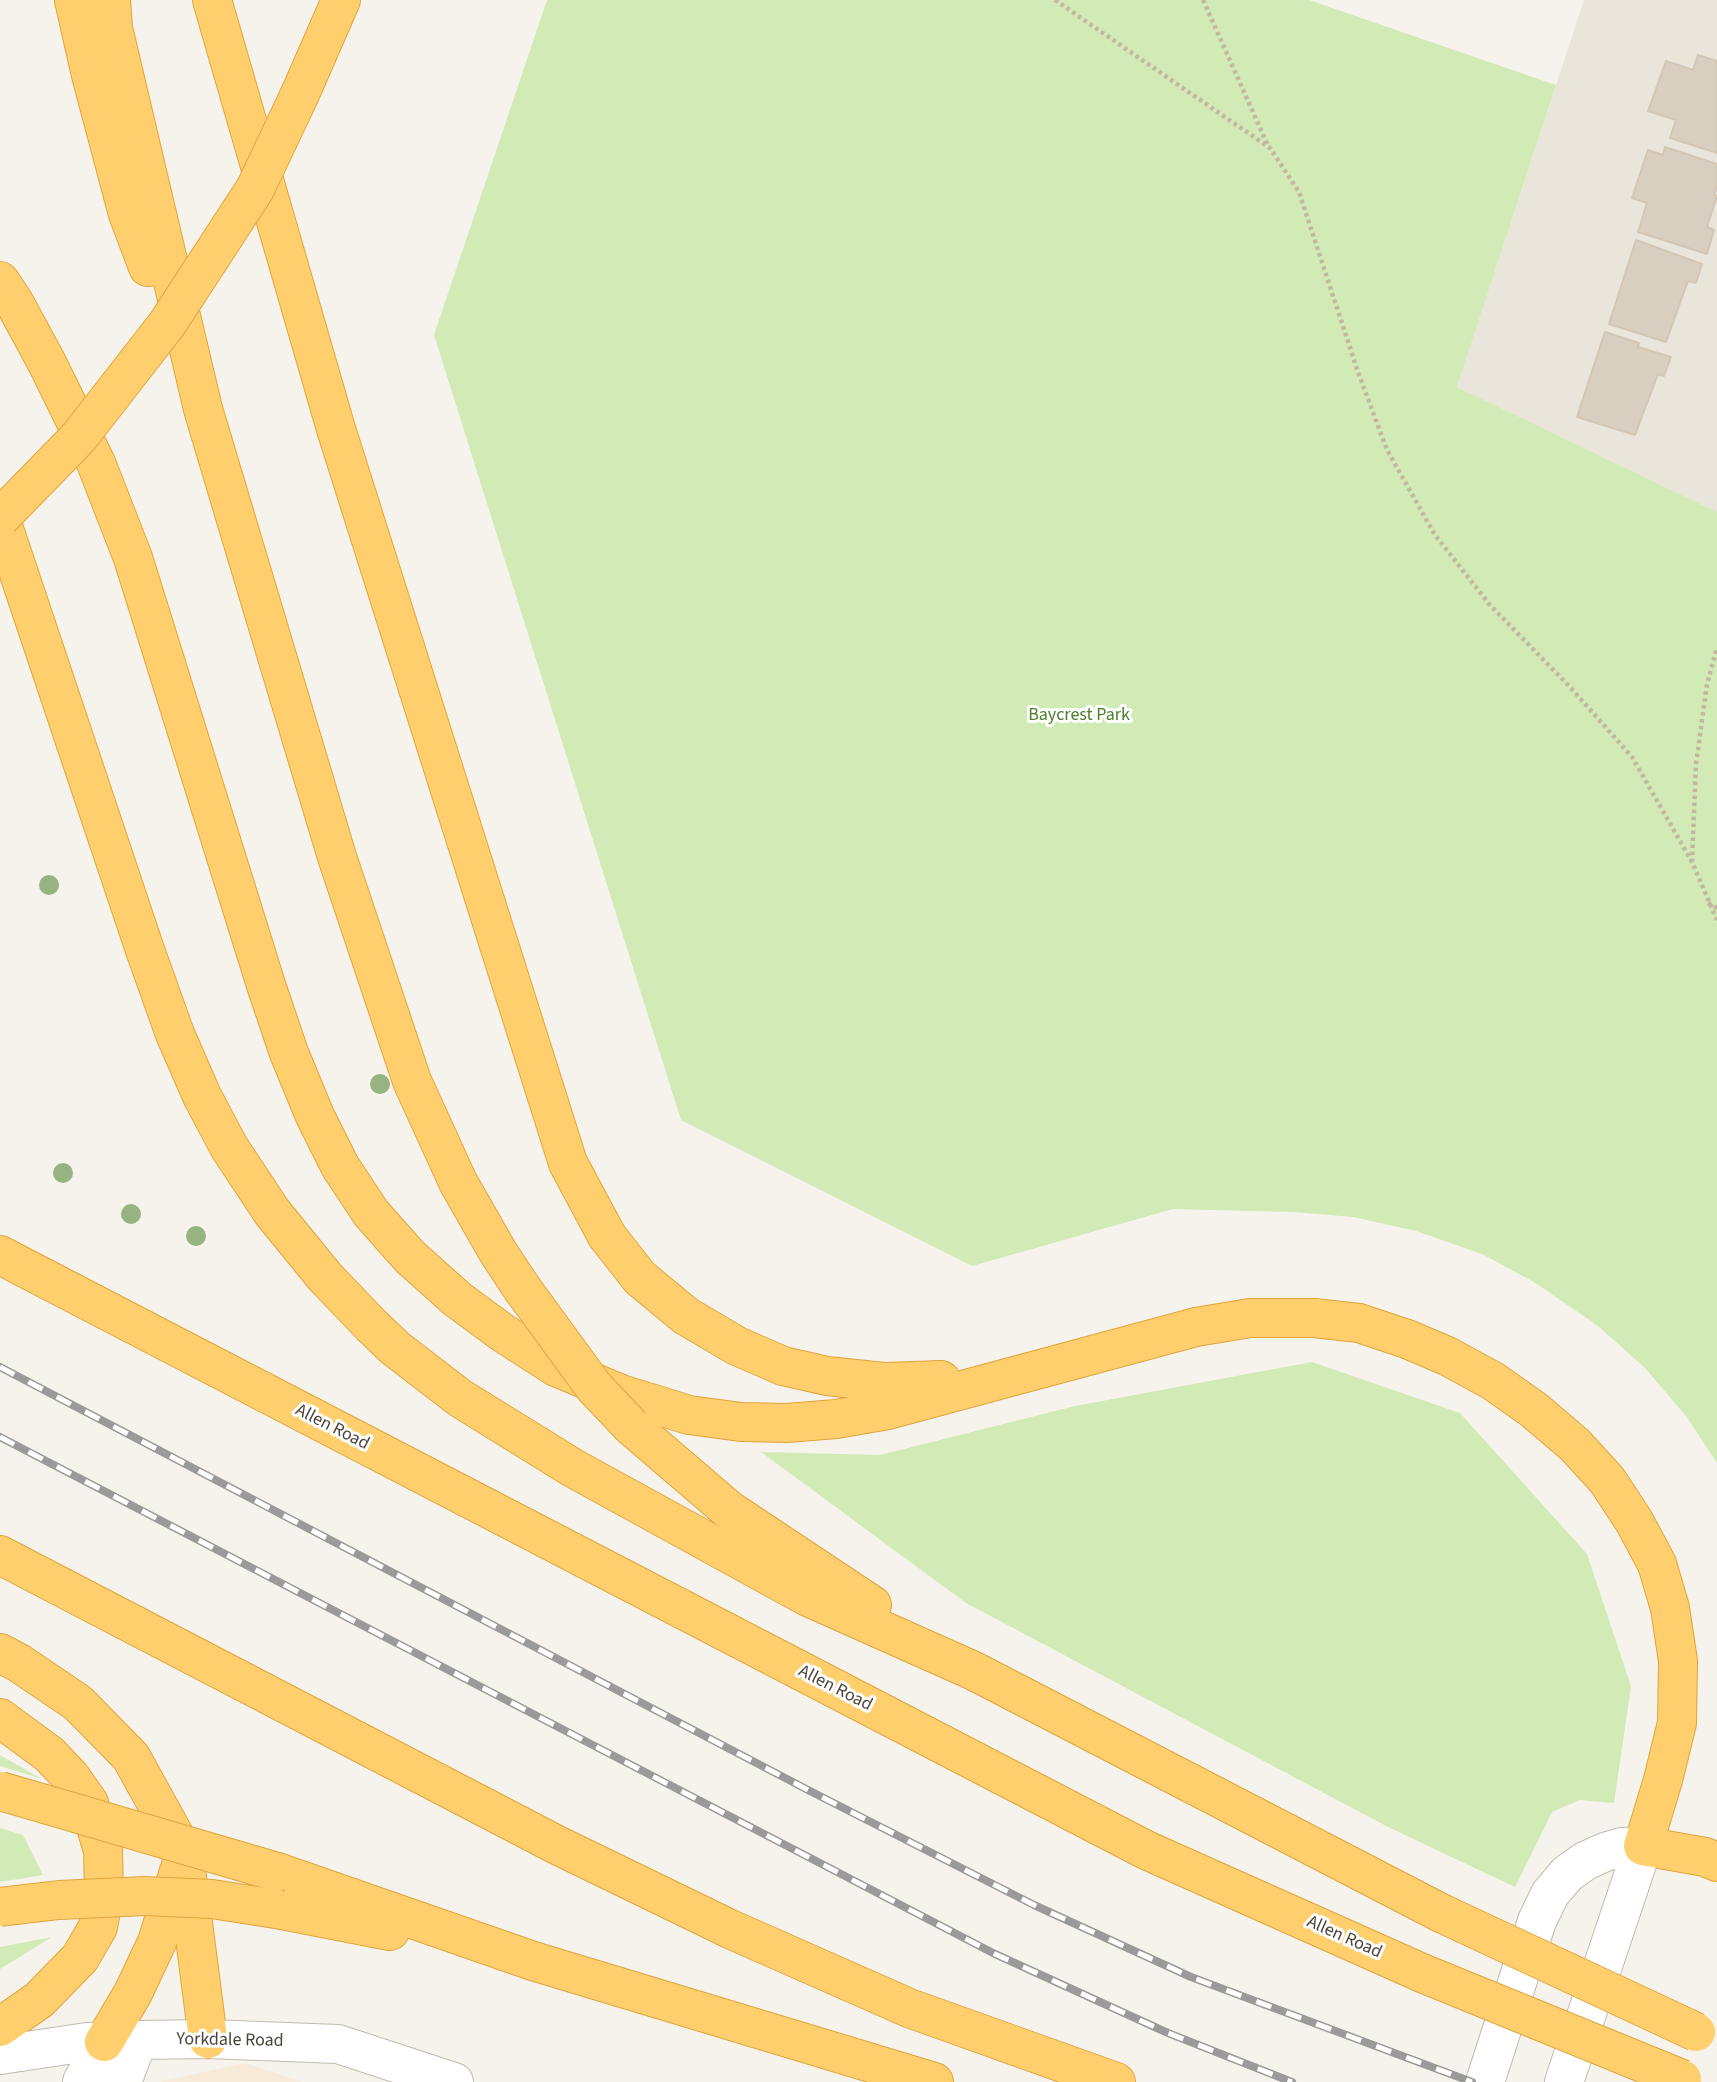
<!DOCTYPE html>
<style>
body{margin:0}
canvas{display:block;background:#f6f3ec}
</style>
<canvas width="1717" height="2082"></canvas>
<script>
const ctx = document.querySelector('canvas').getContext('2d');
ctx.lineJoin = 'round';
function fill(path, color) { ctx.fillStyle = color; ctx.fill(path, 'evenodd'); }
const shape = rows => new Path2D(rows.map(r => 'M' + r).join(''));
function strokePath(path, color, width, dash) { ctx.strokeStyle = color; ctx.lineWidth = width; ctx.lineCap = dash ? 'butt' : 'round'; ctx.setLineDash(dash || []); ctx.stroke(path); }
function drawText(font, color, halo, rows, align = 'center') {
  ctx.font = font + ' "Source Sans 3",sans-serif'; ctx.lineWidth = 6; ctx.setLineDash([]); ctx.textBaseline = 'middle'; ctx.strokeStyle = halo; ctx.fillStyle = color; for (const [text, x, y, turn = 0] of rows) {
    ctx.save(); ctx.translate(x, y); ctx.rotate((+turn || 0) * Math.PI / 180); ctx.textAlign = isNaN(turn) ? turn : align; if (halo) ctx.strokeText(text, 0, 0); ctx.fillText(text, 0, 0); ctx.restore();
  }
}
const residential = shape([
 [1584,0,1717,0,1717,512,1457,387]
]);
const commercial = shape([
 [245,2063,302,2082,158,2082]
]);
const green = shape([
 [547,0,1309,0,1556,85,1457,387,1717,512,1717,1463,1686,1416,1645,1368,1598,1326,1534,1282,1482,1254,1416,1231,1353,1217,1293,1212,1173,1209,972,1266,681,1120,434,335],
 [1312,1362,1460,1413,1587,1554,1631,1686,1614,1803,1580,1800,1552,1812,1515,1887,1388,1827,966,1603,761,1452,880,1455,1075,1406],
 [0,1755,42,1779,0,1766],
 [0,1828,23,1835,43,1875,0,1882],
 [52,1937,0,1969,0,1947]
]);
const building = shape([
 [1698,55,1717,61,1717,153,1670,138,1676,120,1648,111,1666,61,1693,70,1698,55],
 [1665,147,1717,164,1717,187,1714,195,1717,196,1707,227,1714,230,1707,254,1638,232,1647,203,1632,198,1648,150,1663,155,1665,147],
 [1636,240,1702,264,1696,283,1688,281,1666,342,1609,324,1636,240],
 [1605,332,1639,343,1638,347,1671,357,1664,376,1658,374,1635,435,1577,417,1605,332]
]);
const path = shape([
 [1055,0,1270,148,1299,192,1358,372,1387,450,1435,535,1489,604,1570,687,1632,757,1692,862,1717,920],
 [1203,0,1269,148],
 [1692,862,1696,764,1707,684,1717,648],
 [1708,903,1717,908]
]);
const minor = shape([
 [0,2055,87,2042,138,2040,208,2039,338,2044,454,2082],
 [82,2082,104,2042],
 [122,2082,138,2040],
 [1485,2082,1537,1921,1550,1894,1567,1874,1585,1861,1605,1852,1622,1847,1643,1846,1564,2082]
]);
const highway = shape([
 [74,0,91,75,128,214,148,267],
 [111,0,113,28,203,409,337,857,412,1081,458,1182,498,1252,521,1287],
 [212,0,336,429,568,1163,607,1236,640,1278,686,1316,737,1346,783,1366,827,1376,884,1382,941,1380],
 [300,94,341,0],
 [0,281,14,302,47,363,96,463,133,558,266,985,289,1053,315,1116,340,1166,371,1213,410,1257,457,1299,503,1333,556,1367,621,1394,689,1415,741,1422,787,1423,836,1419,888,1410,1196,1327,1250,1318,1314,1318,1359,1323,1407,1339,1447,1356,1493,1381,1534,1410,1575,1445,1607,1480,1634,1521,1657,1564,1670,1608,1678,1661,1677,1723,1663,1780,1643,1846,1705,1857,1717,1862],
 [0,517,145,950,175,1034,202,1096,229,1147,272,1212,325,1277,371,1325,395,1348,460,1398,573,1468,808,1597,974,1671,1441,1913],
 [0,1255,1146,1850,1422,1973],
 [631,1426,729,1510,872,1605],
 [0,1555,557,1845,730,1929,909,2008,1116,2082],
 [0,1653,19,1663,78,1703,131,1757,184,1853,208,2039],
 [0,1718,49,1754,70,1776,89,1803,103,1851,104,1894,98,1927,80,1958,39,2000,0,2027],
 [277,1872,533,1961,934,2082],
 [282,1910,390,1931],
 [104,2042,133,1993,157,1942,181,1865]
]);
const rail = shape([
 [0,1367,808,1790,1034,1905,1191,1977,1472,2082],
 [0,1437,995,1954,1168,2033,1292,2082]
]);
const highwayBridge = shape([
 [0,518,79,437,167,324,255,189,300,94],
 [521,1287,594,1387,631,1426],
 [0,1791,277,1872],
 [0,1907,59,1900,145,1896,212,1899,282,1910],
 [1441,1913,1696,2032],
 [1422,1973,1682,2079]
]);
const trees = [
 [49,885],
 [380,1084],
 [63,1173],
 [131,1214],
 [196,1236]
];
const parkNames = [
 ["Baycrest Park",1079,716]
];
const streetNames = [
 ["Allen Road",332,1428,27],
 ["Allen Road",835,1689,27],
 ["Allen Road",1344,1938,24],
 ["Yorkdale Road",230,2041,1]
];
fill(residential, '#eae5da');
fill(commercial, '#f7ead8');
fill(green, '#d2eab5');
fill(building, '#d8cfc1');
strokePath(building, '#d3c7b4', 2);
strokePath(minor, '#c2bbae', 40);
strokePath(highway, '#e0a43c', 40);
strokePath(path, '#c4b79f', 4.5, [3.5, 3.5]);
strokePath(minor, '#fff', 38);
strokePath(highway, '#ffcf6e', 38);
strokePath(rail, '#9a9a9a', 8);
strokePath(rail, '#fff', 5, [16]);
strokePath(highwayBridge, '#e0a43c', 40, []);
strokePath(highwayBridge, '#ffcf6e', 38);
ctx.fillStyle = '#97b381';
for (const [x, y] of trees) { ctx.beginPath(); ctx.arc(x, y, 10, 0, 2 * Math.PI); ctx.fill(); }
drawText('18px', '#4a7f2a', '#fff', parkNames);
drawText('18px', '#4b4439', '#fff', streetNames);
</script>
